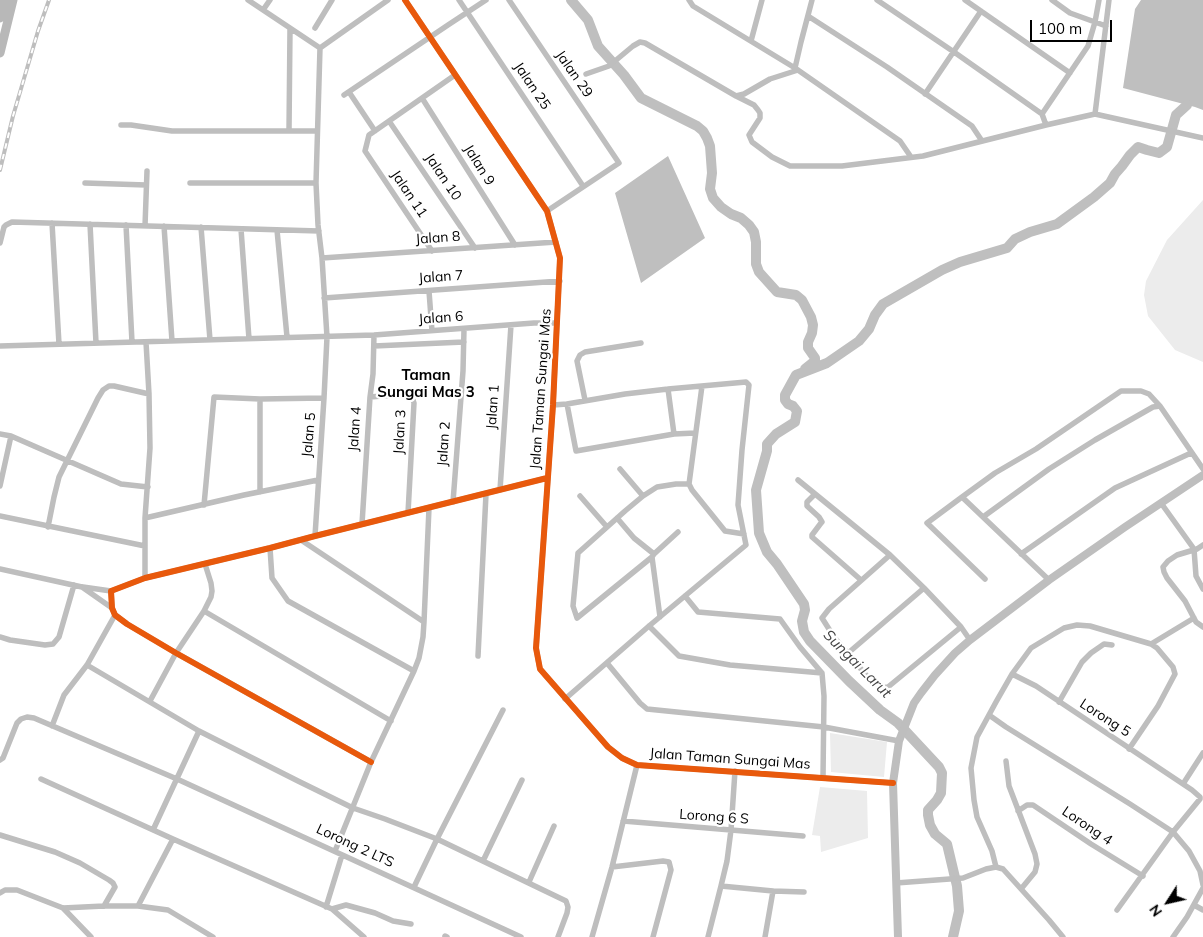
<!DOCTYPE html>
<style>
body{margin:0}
#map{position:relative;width:1203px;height:937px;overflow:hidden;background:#fff;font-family:Mulish,sans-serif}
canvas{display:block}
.north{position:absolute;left:1143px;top:877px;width:50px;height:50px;-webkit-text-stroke:4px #fff;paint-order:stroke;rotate:235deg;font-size:14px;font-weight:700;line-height:20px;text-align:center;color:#000}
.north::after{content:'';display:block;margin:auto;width:18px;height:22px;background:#000;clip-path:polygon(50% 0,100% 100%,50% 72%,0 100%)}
.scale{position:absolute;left:1030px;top:20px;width:82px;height:22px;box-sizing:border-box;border:2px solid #000;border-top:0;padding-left:6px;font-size:15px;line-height:18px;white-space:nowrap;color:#000;-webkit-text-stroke:4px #fff;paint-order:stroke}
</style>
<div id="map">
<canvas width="1203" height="937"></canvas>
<div class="north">N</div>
<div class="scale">100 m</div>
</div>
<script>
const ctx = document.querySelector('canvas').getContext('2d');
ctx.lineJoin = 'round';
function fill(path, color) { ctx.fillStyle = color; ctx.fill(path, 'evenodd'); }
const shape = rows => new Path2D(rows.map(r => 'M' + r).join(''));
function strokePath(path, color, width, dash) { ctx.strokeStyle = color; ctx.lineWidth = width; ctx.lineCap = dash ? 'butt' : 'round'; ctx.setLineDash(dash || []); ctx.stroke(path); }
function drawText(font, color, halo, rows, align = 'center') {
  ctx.font = font + ' Mulish,sans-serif'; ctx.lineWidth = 4.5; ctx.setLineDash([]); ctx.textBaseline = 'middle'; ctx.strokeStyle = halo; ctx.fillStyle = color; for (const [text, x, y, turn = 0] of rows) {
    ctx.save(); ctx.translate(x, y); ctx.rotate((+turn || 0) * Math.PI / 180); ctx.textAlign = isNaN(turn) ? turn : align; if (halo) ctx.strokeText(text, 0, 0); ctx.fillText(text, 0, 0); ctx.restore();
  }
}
const green = shape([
 [1203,200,1203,362,1175,350,1148,316,1144,295,1146,281,1167,240],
 [830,733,887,742,884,777,831,772],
 [820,787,867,791,868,838,821,852,820,836,812,835]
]);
const water = shape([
 [1141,0,1203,0,1203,110,1195,107,1123,88,1135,9],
 [668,156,705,238,641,283,615,193]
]);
const river = shape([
 [571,0,588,20,598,46,624,75,641,98,697,126,703,131,707,138,710,146,712,173,710,189,713,198,721,207,731,214,741,218,749,225,754,232,756,242,756,264,759,272,777,292,796,295,802,300,811,317,813,325,812,333,808,342,808,348,815,358,815,361,805,369],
 [953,937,959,911,957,886,947,844,935,834,930,825,928,815,928,810,937,800,941,793,942,773,939,767,898,723,880,710,849,681,810,641,804,632,802,621,805,610,804,604,777,564,767,552,759,533,756,490,767,451,767,444,776,434,795,422,797,411,793,406,788,404,785,400,785,395,796,375,827,363,859,341,869,329,875,315,883,304,942,270,960,262,1007,248,1015,239,1030,232,1057,224,1094,197,1110,183,1115,174,1122,166,1130,155,1138,147,1147,150,1159,153,1167,147,1176,115,1187,105]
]);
const minor = shape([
 [248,0,320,48,316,183,318,225,322,258,327,337,324,398,315,536],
 [405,0,547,211,560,258,553,405,536,648,540,669,608,747,622,758,637,765,893,783],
 [459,0,583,186],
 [509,0,584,111,619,163,547,211],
 [689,0,693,6,795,68,900,141,911,157],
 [877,0,954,52,1042,114,1046,125],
 [965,0,1070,73],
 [1052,0,1070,13,1106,26],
 [263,10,270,0],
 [808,16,887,67,972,126,982,141],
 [315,28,332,0],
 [751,41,762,0],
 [320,48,388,0],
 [795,68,801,42,812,0],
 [586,74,609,66,633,46,640,42,645,43,736,96,744,94,770,79,798,70],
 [349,92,375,131],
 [925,94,981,11],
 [344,95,448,25,486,0],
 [736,96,754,105,758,110,760,113,760,118,749,135,752,142,772,157,790,166,842,166,923,156,1046,125,1095,114,1203,138],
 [422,98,515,245],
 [1042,114,1088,46,1095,22,1099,0],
 [1095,114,1109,0],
 [389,121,475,248],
 [121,125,131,125,172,131,317,131],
 [289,131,290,29],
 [85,183,146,185],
 [190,183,316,183],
 [52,223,59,344],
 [90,224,96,343],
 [126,225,132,342],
 [145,226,147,171],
 [164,226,172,341],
 [201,227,210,340],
 [241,229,249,339],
 [277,230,287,337],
 [0,243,4,227,6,225,12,222,319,231],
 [432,251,365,151,369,135,455,75],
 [322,258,556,242],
 [429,291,432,331],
 [324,298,560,281],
 [0,346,374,335,534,323,557,323],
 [374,346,464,342],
 [702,386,689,484,692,490,725,531,744,534],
 [668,389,674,434],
 [370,397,407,394,412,397,414,403,408,513],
 [585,400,577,361,580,355,585,352,641,343],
 [567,404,576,451,674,434,695,433],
 [553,405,567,404,625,394,668,389,746,382,749,385,742,450,738,505,746,545,649,626,565,699],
 [0,434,11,436,121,484,148,487],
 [620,469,643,496],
 [798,480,890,555,924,588,961,627,970,640],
 [0,486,11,436],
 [500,490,511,325],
 [260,492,260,399],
 [815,494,807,502,807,506,819,517,822,522,821,523,812,535,812,537,861,580],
 [580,496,607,527],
 [962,497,995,473,1036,449,1121,391,1141,391,1149,394,1160,406],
 [453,502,463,371,464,329],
 [1161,503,1194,549,1196,576,1203,589],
 [204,505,214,397,260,399,324,398],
 [0,516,145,546],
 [983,517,1049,469,1095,440,1153,407,1160,406,1203,469],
 [145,518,244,495,318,480],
 [617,518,634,538,654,554],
 [362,524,370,397,373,374,374,335],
 [48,527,54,497,59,477,98,398,103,390,109,386,114,386,149,394],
 [301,540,424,622,429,508],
 [1203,545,1197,549,1177,555,1168,561,1163,567,1164,572,1167,578,1185,601,1196,622,1203,627],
 [270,548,272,578,288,601,414,671],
 [1021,554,1115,488,1191,453],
 [890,555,829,609,822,618,834,637,866,675,881,688,888,687,961,627],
 [652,557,577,618,573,606,578,553,625,511,643,496,657,487,676,484,689,484],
 [0,569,82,587,112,608],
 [145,578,145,518,150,448,149,394,146,342],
 [985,579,927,523,962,497,1049,580],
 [83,587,111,591],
 [685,596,698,612,780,619,800,647,822,673,824,696,823,778],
 [204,611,391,721],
 [660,617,652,557,654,554,678,532],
 [649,626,679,656,730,665,822,673],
 [0,637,10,640,45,645,53,644,59,637,74,585],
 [1151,644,1194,618],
 [847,654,924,588],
 [478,656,486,494],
 [607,663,640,703,647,709,824,727,899,741],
 [87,665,199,731,298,781,353,808,385,819,437,839,566,901,568,907,567,913,558,937],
 [1012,674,1036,686,1192,790,1200,797,1200,799,1173,832,1117,910],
 [150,701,176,653,204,611,211,597,212,591,211,583,205,564],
 [1059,702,1082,662,1091,653,1104,644,1112,645],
 [989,715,1006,727,1130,804,1173,832,1189,851,1200,871,1203,885],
 [52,726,64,695,87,665,115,615],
 [0,760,3,758,17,723,21,719,27,717,34,718,177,779,521,937],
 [1006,761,1009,786,1035,854,1037,864,1035,872,1021,889],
 [371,762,176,653,127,624,115,615,112,608,111,591,145,578,270,548,315,536,547,478],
 [41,779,173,839,332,909,364,937],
 [1183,784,1203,753],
 [1018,811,1027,805,1033,805,1091,844,1143,876],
 [623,821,803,836],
 [153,830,199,731],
 [0,835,55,852,80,863,109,880,113,883,115,887,104,906],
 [335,851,371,762,414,671,419,658,423,637,424,622],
 [483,861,522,780],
 [612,867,663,861,669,862,671,870,653,937],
 [996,867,992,851,977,817,974,800,971,768,977,737,996,702,1012,674,1031,648,1064,628,1077,625,1090,626,1151,644,1157,648,1173,667,1175,674,1158,706,1129,749],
 [529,882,554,826],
 [896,883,963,878,986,869,996,867,1003,869,1049,920,1063,937],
 [721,886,773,891,804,892],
 [414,887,437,839,503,710],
 [0,893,5,890,17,890,63,908,104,906,138,906,168,910,213,937],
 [1194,905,1203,910],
 [138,906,173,839],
 [326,907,342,855],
 [63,908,91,937],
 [332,909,346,905,375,913,393,921,411,924],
 [445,936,447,937],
 [592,937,612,867,637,765],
 [708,937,721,886,727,861,731,830,735,771],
 [765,937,773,891],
 [1173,937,1187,917,1203,888]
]);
const tertiary = shape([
 [898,937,893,783,899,741,914,703,921,693,935,675,955,653,970,640,1049,580,1125,527,1203,475]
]);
const secondary = shape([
 [0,18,4,0],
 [0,53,13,0]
]);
const rail = shape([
 [0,170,13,116,38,31,49,0]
]);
const cycleway = shape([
 [405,0,547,211,560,258,553,405,536,648,540,669,608,747,622,758,637,765,893,783],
 [371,762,176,653,127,624,115,615,112,608,111,591,145,578,270,548,315,536,547,478]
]);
const streetNames = [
 ["Jalan 29",574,74,55],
 ["Jalan 25",532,86,56],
 ["Jalan 9",479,165,58],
 ["Jalan 10",443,177,56],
 ["Jalan 11",409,194,56],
 ["Jalan 8",438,238,-4],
 ["Jalan 7",441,277,-4],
 ["Jalan 6",441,318,-4],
 ["Jalan Taman Sungai Mas",541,389,-86],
 ["Jalan 1",493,407,-86],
 ["Jalan 4",355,429,-86],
 ["Jalan 3",400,432,-87],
 ["Jalan 5",309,435,-85],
 ["Jalan 2",444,444,-86],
 ["Lorong 5",1105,718,33],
 ["Jalan Taman Sungai Mas",730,759,4],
 ["Lorong 6 S",714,817,4],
 ["Lorong 4",1087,826,34],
 ["Lorong 2 LTS",355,846,25]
];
const neighbourhoodNames = [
 ["Taman",426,375],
 ["Sungai Mas 3",426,392]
];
const waterNames = [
 ["Sungai Larut",857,664,45]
];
fill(green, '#ececec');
fill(water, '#bfbfbf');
strokePath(river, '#bfbfbf', 10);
strokePath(minor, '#bebebe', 5.5);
strokePath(tertiary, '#bebebe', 8);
strokePath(secondary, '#b8b8b8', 9);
strokePath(rail, '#bebebe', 4);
strokePath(rail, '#fff', 2, [5.5]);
strokePath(cycleway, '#e8590c', 6);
drawText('14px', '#000', '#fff', streetNames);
drawText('bold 15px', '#000', '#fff', neighbourhoodNames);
drawText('italic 15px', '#444', '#fff', waterNames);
</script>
